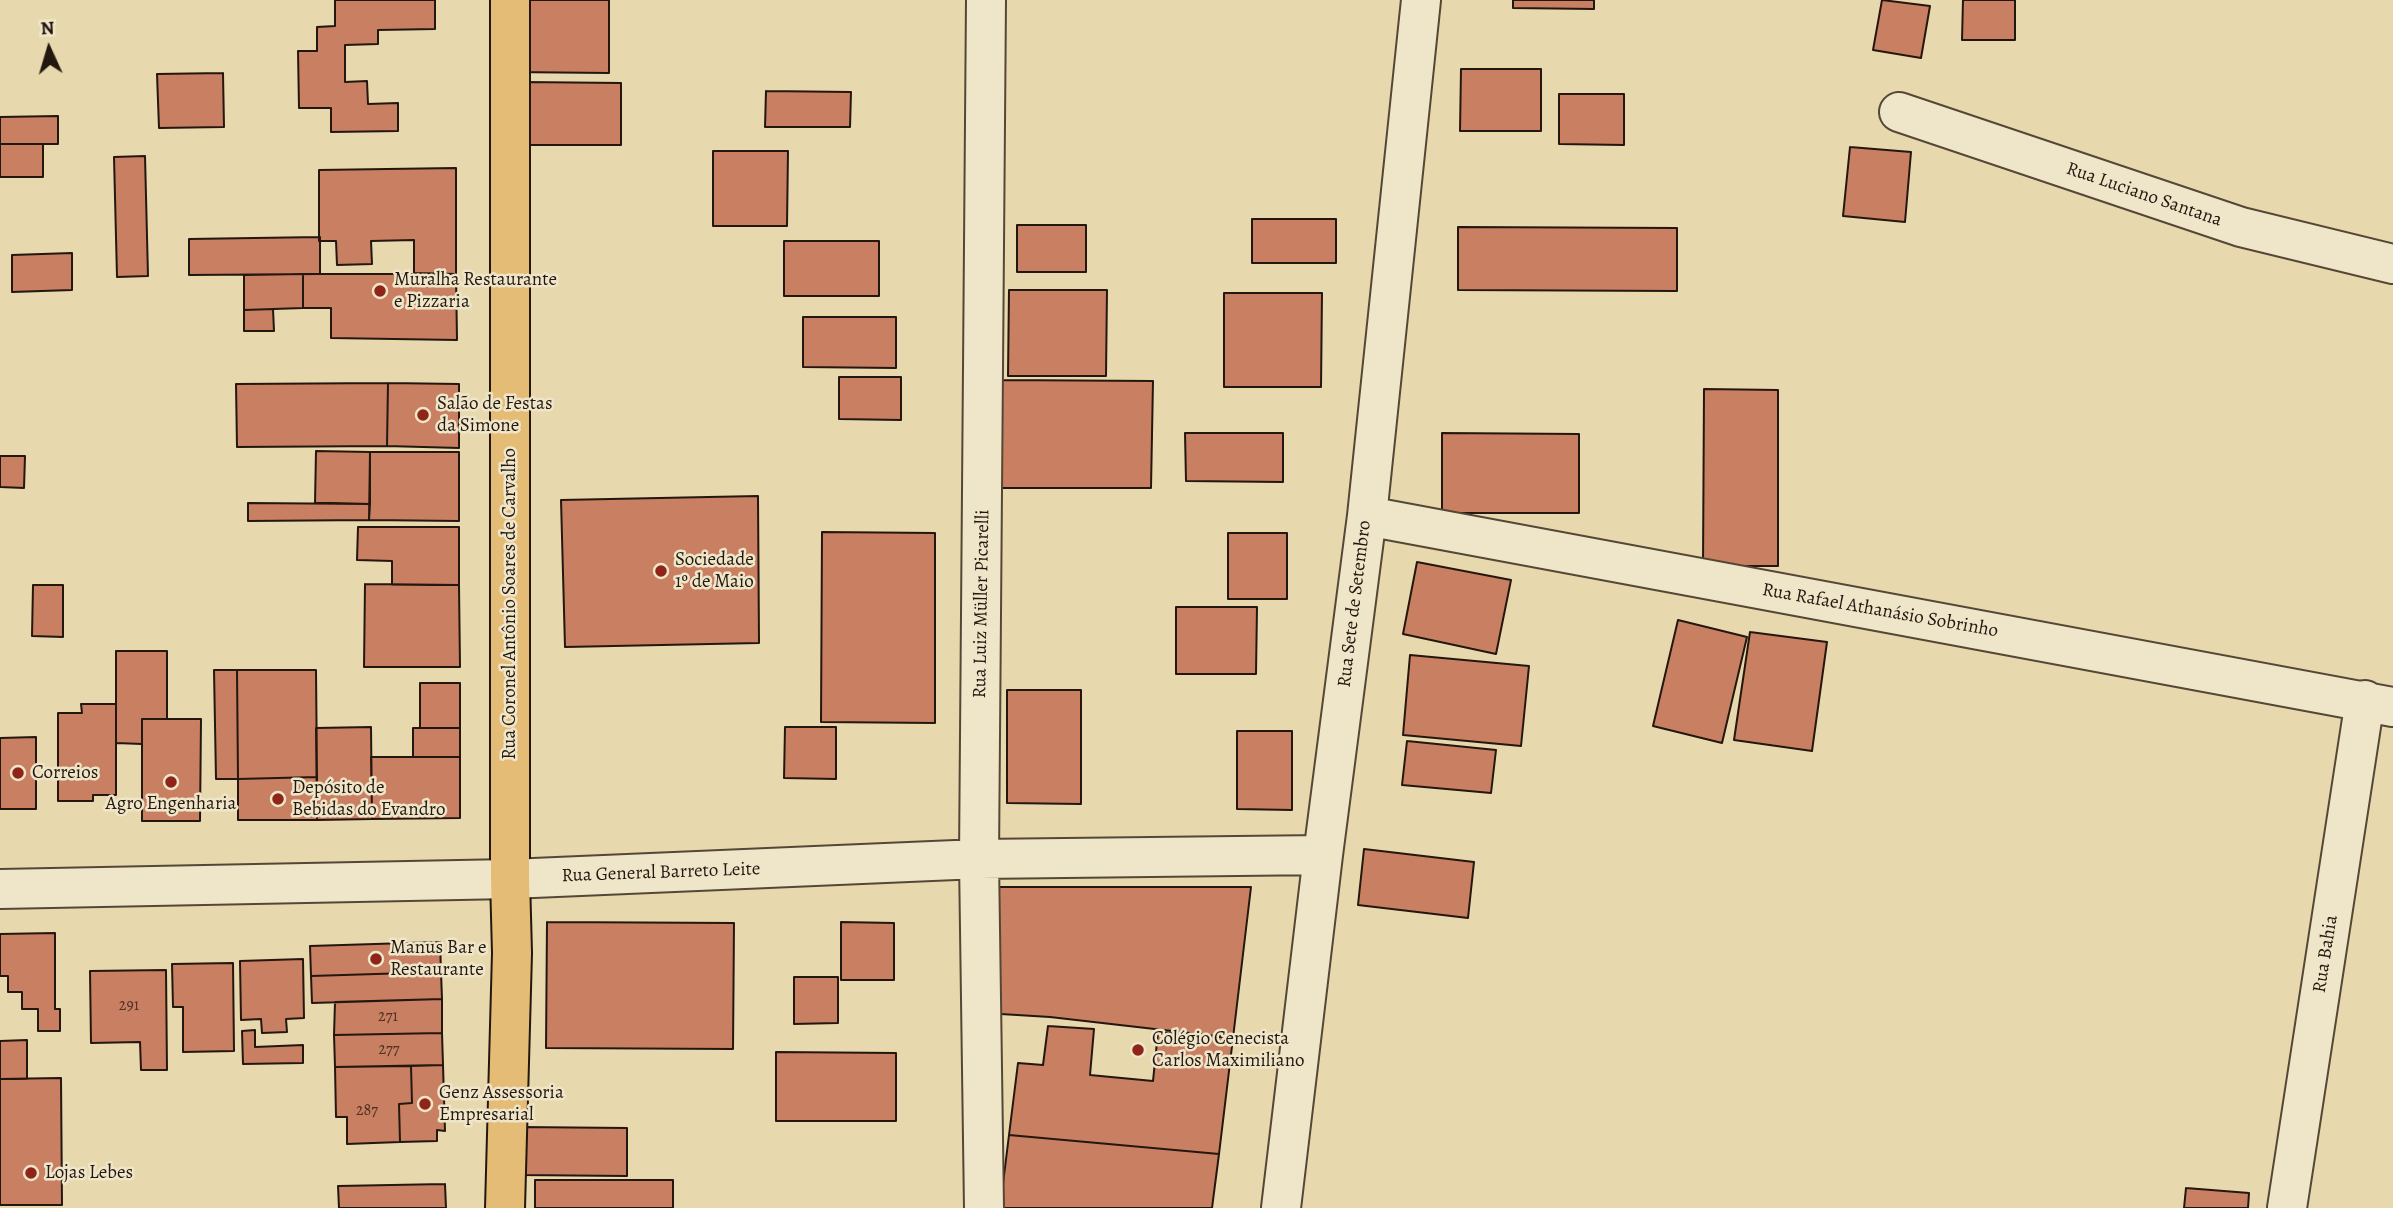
<!DOCTYPE html>
<meta charset="utf-8">
<style>
body{margin:0}
#map{position:relative;width:2393px;height:1208px;overflow:hidden;background:#e7d8ad;font-family:Alegreya,serif}
canvas{display:block}
.north{position:absolute;left:14px;top:14px;width:70px;height:70px;-webkit-text-stroke:5px #efe6ca;paint-order:stroke;rotate:356deg;font-size:19px;font-weight:700;line-height:28px;text-align:center;color:#24170f}
.north::after{content:'';display:block;margin:auto;width:24px;height:32px;background:#24170f;clip-path:polygon(50% 0,100% 100%,50% 72%,0 100%)}
</style>
<div id="map">
<canvas width="2393" height="1208"></canvas>
<div class="north">N</div>
</div>
<script>
const ctx = document.querySelector('canvas').getContext('2d');
ctx.lineJoin = 'round';
function fill(path, color) { ctx.fillStyle = color; ctx.fill(path, 'evenodd'); }
const shape = rows => new Path2D(rows.map(r => 'M' + r).join(''));
function strokePath(path, color, width, dash) { ctx.strokeStyle = color; ctx.lineWidth = width; ctx.lineCap = dash ? 'butt' : 'round'; ctx.setLineDash(dash || []); ctx.stroke(path); }
function drawText(font, color, halo, rows, align = 'center') {
  ctx.font = font + ' Alegreya,serif'; ctx.lineWidth = 5; ctx.setLineDash([]); ctx.textBaseline = 'middle'; ctx.strokeStyle = halo; ctx.fillStyle = color; for (const [text, x, y, turn = 0] of rows) {
    ctx.save(); ctx.translate(x, y); ctx.rotate((+turn || 0) * Math.PI / 180); ctx.textAlign = isNaN(turn) ? turn : align; if (halo) ctx.strokeText(text, 0, 0); ctx.fillText(text, 0, 0); ctx.restore();
  }
}
const building = shape([
 [335,0,435,0,435,29,378,30,378,44,345,45,345,82,367,81,368,104,398,103,398,131,331,132,331,108,299,108,298,51,317,51,317,27,335,26,335,0],
 [510,0,609,0,609,73,510,72,510,0],
 [1513,0,1594,0,1594,9,1513,8,1513,0],
 [1882,0,1930,6,1921,58,1873,50,1882,0],
 [1963,0,2015,0,2015,40,1962,40,1963,0],
 [1461,69,1541,69,1541,131,1460,131,1461,69],
 [223,73,224,127,159,128,157,74,223,73],
 [523,82,621,83,621,145,523,145,523,82],
 [766,91,851,92,850,127,765,127,766,91],
 [1559,94,1624,94,1624,145,1559,144,1559,94],
 [58,116,58,144,0,144,0,117,58,116],
 [0,144,43,144,43,177,0,177,0,144],
 [1850,147,1911,152,1905,222,1843,216,1850,147],
 [713,151,788,151,787,226,713,226,713,151],
 [145,156,148,276,117,277,114,157,145,156],
 [456,168,456,274,414,273,414,240,371,241,372,264,337,265,336,241,319,241,319,170,456,168],
 [1252,219,1336,219,1336,263,1252,263,1252,219],
 [1017,225,1086,225,1086,272,1017,272,1017,225],
 [1458,227,1677,228,1677,291,1458,290,1458,227],
 [320,237,320,274,189,275,189,239,320,237],
 [784,241,879,241,879,296,784,296,784,241],
 [72,253,72,290,12,292,12,255,72,253],
 [303,274,456,274,457,340,331,338,331,308,303,308,303,274],
 [303,274,303,308,244,310,244,275,303,274],
 [1009,290,1107,290,1106,376,1008,376,1009,290],
 [1224,293,1322,293,1321,387,1224,387,1224,293],
 [273,309,274,331,244,331,244,310,273,309],
 [803,317,896,317,896,368,803,367,803,317],
 [839,377,901,377,901,420,839,419,839,377],
 [999,380,1153,381,1151,488,998,488,999,380],
 [388,383,459,384,459,448,387,446,388,383],
 [388,383,387,446,237,447,236,384,388,383],
 [1704,389,1778,390,1778,566,1703,566,1704,389],
 [1185,433,1283,433,1283,482,1186,481,1185,433],
 [1442,433,1579,434,1579,513,1442,513,1442,433],
 [316,451,370,452,370,504,315,503,316,451],
 [370,452,459,452,459,521,369,520,370,452],
 [0,456,25,456,24,488,0,487,0,456],
 [758,496,759,643,565,647,561,500,758,496],
 [248,503,370,504,369,520,248,521,248,503],
 [358,527,459,527,459,585,392,585,392,561,357,560,358,527],
 [822,532,935,533,935,723,821,722,822,532],
 [1228,533,1287,533,1287,599,1228,599,1228,533],
 [1417,562,1511,580,1496,654,1403,634,1417,562],
 [365,584,459,585,460,667,364,667,365,584],
 [33,585,63,585,63,637,32,636,33,585],
 [1176,607,1257,607,1256,674,1176,674,1176,607],
 [1678,620,1747,637,1722,743,1653,726,1678,620],
 [1750,632,1827,642,1812,751,1734,740,1750,632],
 [116,651,167,651,167,719,142,719,142,744,116,743,116,651],
 [1410,655,1529,666,1521,746,1403,735,1410,655],
 [214,670,237,670,238,779,216,779,214,670],
 [237,670,316,670,317,777,238,779,237,670],
 [420,683,460,683,460,728,420,728,420,683],
 [1007,690,1081,690,1081,804,1007,803,1007,690],
 [81,704,116,704,116,795,93,795,93,801,58,801,58,713,82,713,81,704],
 [142,719,201,719,200,821,142,821,142,719],
 [371,727,372,819,317,820,316,728,371,727],
 [785,727,836,727,836,779,784,778,785,727],
 [413,728,460,728,460,757,413,757,413,728],
 [1237,731,1292,731,1292,810,1237,809,1237,731],
 [36,737,36,809,0,809,0,738,36,737],
 [1407,741,1496,750,1491,793,1402,785,1407,741],
 [371,757,460,757,460,818,372,819,371,757],
 [317,777,317,820,238,820,238,779,317,777],
 [1364,849,1474,862,1468,918,1358,905,1364,849],
 [985,887,1251,887,1233,1038,1050,1017,984,1013,985,887],
 [547,922,734,923,733,1049,546,1048,547,922],
 [841,922,894,923,894,980,841,980,841,922],
 [55,933,55,1009,60,1009,60,1031,38,1031,38,1009,22,1009,22,992,8,992,8,976,0,976,0,934,55,933],
 [440,942,441,972,311,976,310,946,440,942],
 [303,959,304,1018,286,1019,287,1032,262,1033,261,1019,241,1020,240,961,303,959],
 [233,963,234,1051,183,1052,183,1007,173,1007,172,964,233,963],
 [166,970,167,1070,141,1070,140,1042,91,1043,90,971,166,970],
 [441,972,442,999,312,1003,311,976,441,972],
 [794,977,838,977,838,1023,794,1024,794,977],
 [442,999,442,1033,334,1035,335,1002,442,999],
 [1048,1026,1094,1029,1090,1075,1153,1081,1158,1032,1233,1038,1219,1154,1009,1135,1018,1063,1043,1065,1048,1026],
 [255,1030,255,1047,303,1045,303,1063,243,1064,242,1031,255,1030],
 [442,1033,443,1065,335,1067,334,1035,442,1033],
 [27,1040,27,1079,0,1079,0,1041,27,1040],
 [776,1052,896,1053,896,1121,776,1121,776,1052],
 [443,1065,445,1131,437,1130,437,1141,400,1142,399,1104,412,1103,411,1066,443,1065],
 [411,1066,412,1103,399,1104,400,1142,347,1144,347,1117,336,1117,335,1067,411,1066],
 [61,1078,62,1205,0,1205,0,1079,61,1078],
 [519,1127,627,1128,627,1176,519,1175,519,1127],
 [1009,1135,1219,1154,1212,1208,1000,1208,1009,1135],
 [535,1180,673,1180,673,1208,535,1208,535,1180],
 [445,1184,446,1208,339,1208,338,1186,445,1184],
 [2186,1188,2249,1193,2248,1208,2184,1208,2186,1188]
]);
const minor = shape([
 [1899,112,2241,227,2393,264],
 [1367,516,2393,707],
 [0,889,510,879,979,859,1323,855],
 [984,1208,979,859,986,0],
 [1281,1208,1323,855,1367,516,1421,0],
 [2287,1208,2365,700]
]);
const major = shape([
 [505,1208,512,953,510,879,510,0]
]);
const markers = [
 [380,291,7,"#8f2418"],
 [423,415,7,"#8f2418"],
 [661,571,7,"#8f2418"],
 [18,773,7,"#8f2418"],
 [171,782,7,"#8f2418"],
 [278,799,7,"#8f2418"],
 [376,959,7,"#8f2418"],
 [1138,1050,7,"#8f2418"],
 [425,1104,7,"#8f2418"],
 [31,1173,7,"#8f2418"]
];
const numberNames = [
 ["291",129,1006],
 ["271",388,1017],
 ["277",389,1050],
 ["287",367,1111]
];
const streetNames = [
 ["Rua Luciano Santana",2144,195,19],
 ["Rua Coronel Antônio Soares de Carvalho",510,604,-90],
 ["Rua Luiz Müller Picarelli",982,604,-89],
 ["Rua Sete de Setembro",1355,604,-83],
 ["Rua Rafael Athanásio Sobrinho",1880,611,10],
 ["Rua General Barreto Leite",661,873,-2],
 ["Rua Bahia",2326,954,-81]
];
const poiNames = [
 ["Muralha Restaurante",394,280],
 ["e Pizzaria",394,302],
 ["Salão de Festas",437,404],
 ["da Simone",437,426],
 ["Sociedade",675,560],
 ["1º de Maio",675,582],
 ["Correios",32,773],
 ["Depósito de",292,788],
 ["Bebidas do Evandro",292,810],
 ["Agro Engenharia",171,804,"center"],
 ["Manus Bar e",390,948],
 ["Restaurante",390,970],
 ["Colégio Cenecista",1152,1039],
 ["Carlos Maximiliano",1152,1061],
 ["Genz Assessoria",439,1093],
 ["Empresarial",439,1115],
 ["Lojas Lebes",45,1173]
];
fill(building, '#c97f61');
strokePath(building, '#24170f', 2);
strokePath(minor, '#554736', 42);
strokePath(major, '#24170f', 42);
strokePath(minor, '#efe6ca', 38);
strokePath(major, '#e4bc76', 38);
for (const [x, y, r, color] of markers) { const dot = new Path2D(); dot.arc(x, y, r, 0, 2 * Math.PI); ctx.fillStyle = color; ctx.fill(dot); strokePath(dot, '#efe6ca', 2.5); }
drawText('16px', '#4d3124', null, numberNames);
drawText('19px', '#24170f', '#efe6ca', streetNames);
drawText('19px', '#24170f', '#efe6ca', poiNames, 'left');
</script>
